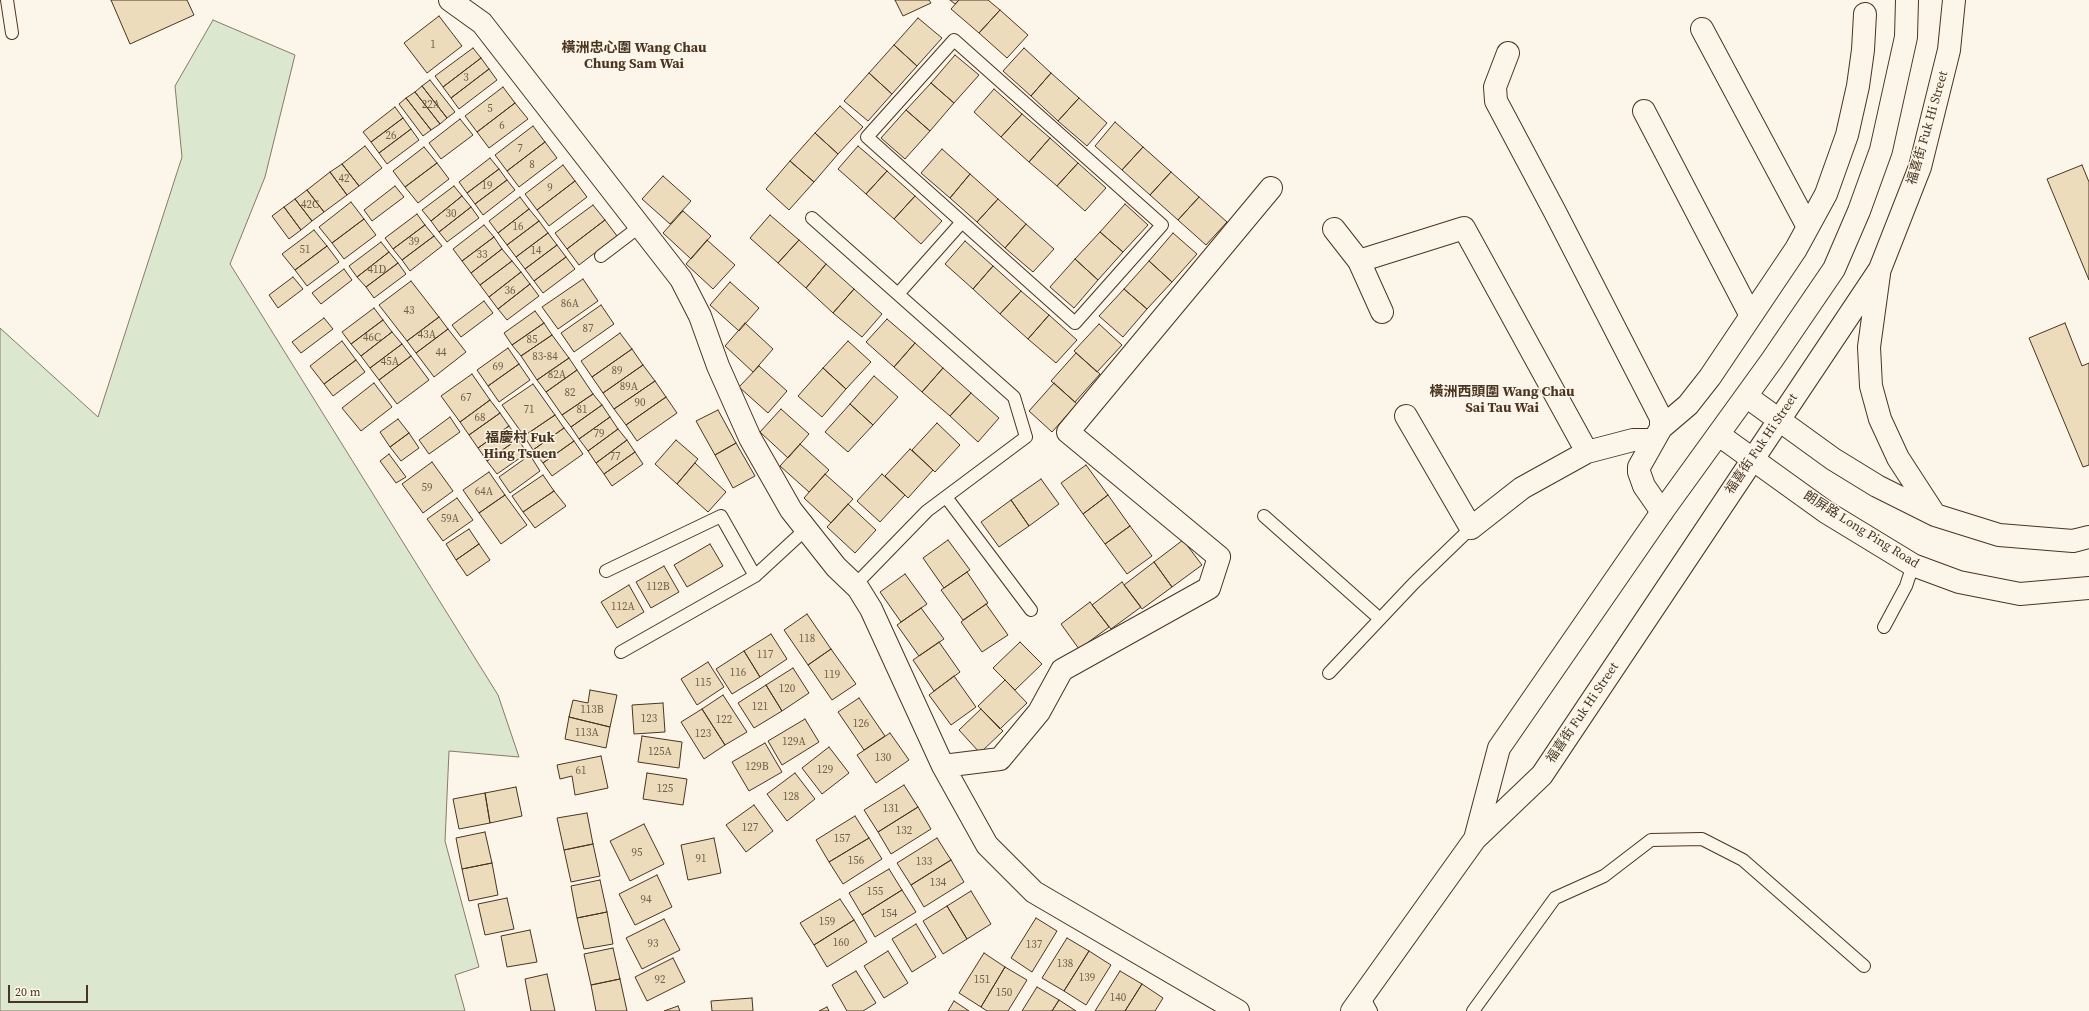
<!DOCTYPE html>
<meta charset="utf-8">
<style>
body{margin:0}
#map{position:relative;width:2089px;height:1011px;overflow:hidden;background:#fbf6e9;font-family:"Source Serif 4",serif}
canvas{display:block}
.scale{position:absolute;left:8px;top:985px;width:80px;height:18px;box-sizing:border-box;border:2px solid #4a3520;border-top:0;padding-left:5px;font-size:12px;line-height:14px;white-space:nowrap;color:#4a3520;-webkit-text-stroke:3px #fbf6e9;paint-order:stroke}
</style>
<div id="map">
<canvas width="2089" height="1011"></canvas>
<div class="scale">20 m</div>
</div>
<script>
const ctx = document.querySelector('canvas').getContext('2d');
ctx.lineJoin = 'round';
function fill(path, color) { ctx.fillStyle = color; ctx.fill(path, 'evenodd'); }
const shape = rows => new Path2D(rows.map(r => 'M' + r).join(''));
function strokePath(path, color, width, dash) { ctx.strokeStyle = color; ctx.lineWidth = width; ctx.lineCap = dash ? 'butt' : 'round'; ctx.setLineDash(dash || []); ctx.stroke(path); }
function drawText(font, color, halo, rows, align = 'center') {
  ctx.font = font + ' "Source Serif 4","Noto Sans TC",serif'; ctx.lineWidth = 3; ctx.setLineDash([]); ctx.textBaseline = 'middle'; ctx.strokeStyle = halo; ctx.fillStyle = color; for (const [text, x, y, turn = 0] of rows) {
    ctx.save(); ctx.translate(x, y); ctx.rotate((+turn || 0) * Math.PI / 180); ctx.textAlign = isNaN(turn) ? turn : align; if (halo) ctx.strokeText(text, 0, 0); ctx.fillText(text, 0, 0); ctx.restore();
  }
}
const green = shape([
 [213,20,295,55,265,177,230,264,498,695,519,757,449,751,445,841,479,967,455,975,465,1011,0,1011,0,328,98,417,182,157,175,86,213,20]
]);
const building = shape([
 [111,0,187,0,194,15,130,44,111,0],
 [895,0,929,0,931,3,903,16,895,0],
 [950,0,959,0,955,4,950,0],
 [959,0,988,0,1000,10,979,33,951,9,959,0],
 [1000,10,1028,35,1007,58,979,33,1000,10],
 [439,16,462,46,427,73,404,43,439,16],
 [918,18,942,38,917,66,894,45,918,18],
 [894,45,917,66,892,94,869,73,894,45],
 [473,48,481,58,443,87,435,76,473,48],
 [1024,48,1051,73,1031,96,1003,71,1024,48],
 [955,55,979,75,954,103,931,83,955,55],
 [481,58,489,69,451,98,443,87,481,58],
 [489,69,497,80,459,109,451,98,489,69],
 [869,73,892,94,868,121,844,101,869,73],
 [1051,73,1079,98,1058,121,1031,96,1051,73],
 [430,80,455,112,447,118,422,86,430,80],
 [931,83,954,103,930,131,906,110,931,83],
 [422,86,447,118,440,124,415,92,422,86],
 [503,87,515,103,477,132,465,116,503,87],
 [994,89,1022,114,1001,137,974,112,994,89],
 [415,92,440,124,431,130,406,98,415,92],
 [406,98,431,130,423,136,399,104,406,98],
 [1079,98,1107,123,1087,146,1058,121,1079,98],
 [515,103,528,119,489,148,477,132,515,103],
 [840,106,863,127,838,154,815,133,840,106],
 [395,107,403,118,371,142,363,132,395,107],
 [906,110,930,131,905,159,881,138,906,110],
 [1022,114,1050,138,1029,162,1001,137,1022,114],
 [403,118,411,129,379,153,371,142,403,118],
 [460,119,473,135,441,159,429,143,460,119],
 [1115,122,1143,147,1122,170,1095,146,1115,122],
 [533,126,545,142,507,171,495,155,533,126],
 [411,129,419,140,387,164,379,153,411,129],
 [815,133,838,154,814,182,790,161,815,133],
 [1050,138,1078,163,1057,186,1029,162,1050,138],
 [545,142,557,158,519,187,507,171,545,142],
 [365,146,382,168,359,186,342,164,365,146],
 [858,146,887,171,866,194,838,169,858,146],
 [424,147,437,163,405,187,393,171,424,147],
 [1143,147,1171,172,1150,195,1122,170,1143,147],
 [942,149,970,174,950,198,921,173,942,149],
 [490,158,499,169,467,193,459,182,490,158],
 [790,161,814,182,789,210,766,189,790,161],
 [437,163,449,179,418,203,405,187,437,163],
 [1078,163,1106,188,1085,211,1057,186,1078,163],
 [342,164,359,186,347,195,330,172,342,164],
 [563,165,575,181,537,210,525,194,563,165],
 [2082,165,2089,182,2089,280,2047,179,2082,165],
 [499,169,507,180,475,204,467,193,499,169],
 [887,171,915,196,894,219,866,194,887,171],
 [330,172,347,195,324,212,307,190,330,172],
 [1171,172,1199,197,1178,220,1150,195,1171,172],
 [970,174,998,199,977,222,950,198,970,174],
 [663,176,691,201,670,224,642,199,663,176],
 [507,180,515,190,483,215,475,204,507,180],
 [575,181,587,197,549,226,537,210,575,181],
 [395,186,404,197,372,221,364,210,395,186],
 [454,186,462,196,431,221,422,210,454,186],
 [307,190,324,212,312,221,295,199,307,190],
 [462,196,471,207,439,232,431,221,462,196],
 [915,196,942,221,921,244,894,219,915,196],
 [520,197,529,209,498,233,489,221,520,197],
 [1199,197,1227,222,1206,245,1178,220,1199,197],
 [295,199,312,221,301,230,284,207,295,199],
 [998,199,1026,224,1005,248,977,222,998,199],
 [351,202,364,219,332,243,319,227,351,202],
 [1125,204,1148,225,1123,252,1100,232,1125,204],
 [593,205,605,220,567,249,555,233,593,205],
 [284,207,301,230,289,239,272,216,284,207],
 [471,207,479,218,447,242,439,232,471,207],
 [529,209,539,221,507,245,498,233,529,209],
 [683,211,711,236,691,259,663,233,683,211],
 [417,214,425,225,393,249,385,238,417,214],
 [770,215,799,240,778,263,750,238,770,215],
 [364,219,376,235,344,259,332,243,364,219],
 [605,220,617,236,579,265,567,249,605,220],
 [539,221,548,233,516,257,507,245,539,221],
 [1026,224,1054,249,1033,272,1005,248,1026,224],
 [425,225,434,236,402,260,393,249,425,225],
 [484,225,494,237,462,261,453,249,484,225],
 [314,230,327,246,295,270,282,254,314,230],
 [1100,232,1123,252,1098,280,1075,259,1100,232],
 [548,233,557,245,525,269,516,257,548,233],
 [1173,233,1197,254,1172,282,1149,261,1173,233],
 [434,236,442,246,410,271,402,260,434,236],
 [494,237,502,249,471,273,462,261,494,237],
 [707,240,735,265,713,289,686,264,707,240],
 [799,240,826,264,806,288,778,263,799,240],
 [965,241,993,266,973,289,945,264,965,241],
 [381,242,389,252,357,277,349,266,381,242],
 [557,245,566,257,534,281,525,269,557,245],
 [327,246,339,262,307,286,295,270,327,246],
 [502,249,512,261,480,285,471,273,502,249],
 [389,252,398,263,366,287,357,277,389,252],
 [566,257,575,269,543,293,534,281,566,257],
 [1075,259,1098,280,1074,308,1050,287,1075,259],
 [512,261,521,272,489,297,480,285,512,261],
 [1149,261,1172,282,1147,309,1124,289,1149,261],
 [398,263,406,274,374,298,366,287,398,263],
 [826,264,854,289,833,313,806,288,826,264],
 [993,266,1021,291,1000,314,973,289,993,266],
 [344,269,352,280,321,304,312,293,344,269],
 [521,272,530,284,498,309,489,297,521,272],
 [293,277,303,289,278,308,269,295,293,277],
 [583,279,598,301,558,329,542,307,583,279],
 [411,281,439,317,407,341,379,305,411,281],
 [730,282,759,308,739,331,710,305,730,282],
 [530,284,539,296,507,320,498,309,530,284],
 [854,289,882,314,862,337,833,313,854,289],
 [1124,289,1147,309,1123,337,1099,316,1124,289],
 [1021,291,1049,315,1028,339,1000,314,1021,291],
 [484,301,493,313,461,337,452,325,484,301],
 [601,305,614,324,574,352,561,333,601,305],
 [374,308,383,320,351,344,342,332,374,308],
 [535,311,544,323,512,345,504,333,535,311],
 [1049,315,1077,340,1056,363,1028,339,1049,315],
 [439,317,448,329,416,353,407,341,439,317],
 [324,318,333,329,301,353,292,342,324,318],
 [887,319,915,343,894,367,866,342,887,319],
 [383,320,392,332,361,356,351,344,383,320],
 [544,323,552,335,521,356,512,345,544,323],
 [745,323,773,349,753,372,725,346,745,323],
 [2065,323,2082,366,2089,363,2089,465,2083,467,2029,338,2065,323],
 [1099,324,1122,345,1097,372,1074,351,1099,324],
 [448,329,466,352,434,377,416,353,448,329],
 [392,332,402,344,370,368,361,356,392,332],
 [620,333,632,349,592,377,581,361,620,333],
 [552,335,569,358,537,380,521,356,552,335],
 [342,341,356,360,324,384,310,366,342,341],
 [848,341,871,362,846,389,823,368,848,341],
 [915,343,943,368,922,392,894,367,915,343],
 [402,344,411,356,379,380,370,368,402,344],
 [508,348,519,364,488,386,477,370,508,348],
 [632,349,643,365,603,393,592,377,632,349],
 [1076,353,1100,374,1075,402,1051,381,1076,353],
 [411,356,429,380,397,404,379,380,411,356],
 [569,358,577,370,546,392,537,380,569,358],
 [356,360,365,372,333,396,324,384,356,360],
 [519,364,530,380,499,402,488,386,519,364],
 [643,365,655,381,614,409,603,393,643,365],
 [759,366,787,391,768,413,739,387,759,366],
 [823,368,846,389,822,417,798,396,823,368],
 [943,368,971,393,950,416,922,392,943,368],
 [577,370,593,394,562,415,546,392,577,370],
 [472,374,490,400,460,422,441,396,472,374],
 [874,376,898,397,873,425,850,404,874,376],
 [655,381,666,397,626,425,614,409,655,381],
 [374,383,392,407,361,431,342,408,374,383],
 [1054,383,1077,404,1052,432,1029,411,1054,383],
 [533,384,555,415,524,436,502,405,533,384],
 [971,393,999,418,978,442,950,416,971,393],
 [593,394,602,405,571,427,562,415,593,394],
 [666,397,677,413,637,441,626,425,666,397],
 [490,400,500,413,469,435,460,422,490,400],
 [850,404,873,425,848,452,825,432,850,404],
 [602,405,610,417,579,439,571,427,602,405],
 [781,409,809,434,788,458,760,432,781,409],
 [718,410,736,443,715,455,696,421,718,410],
 [500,413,509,426,478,448,469,435,500,413],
 [555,415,564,428,533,450,524,436,555,415],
 [450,417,460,432,429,454,419,440,450,417],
 [610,417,618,429,588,451,579,439,610,417],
 [398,419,409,433,390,447,380,432,398,419],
 [937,423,960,445,935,472,912,450,937,423],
 [509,426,518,439,487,461,478,448,509,426],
 [564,428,574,441,543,463,533,450,564,428],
 [618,429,627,440,596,463,588,451,618,429],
 [409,433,419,448,401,461,390,447,409,433],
 [518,439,527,453,497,474,487,461,518,439],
 [627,440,635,452,604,474,596,463,627,440],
 [676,440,698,459,677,484,655,464,676,440],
 [574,441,583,454,552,476,543,463,574,441],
 [736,443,755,476,733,488,715,455,736,443],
 [800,444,829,470,809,492,780,466,800,444],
 [910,449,933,470,908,498,885,476,910,449],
 [635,452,643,464,612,486,604,474,635,452],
 [389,454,406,477,396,483,380,461,389,454],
 [530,455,540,471,510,493,499,477,530,455],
 [432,462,453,491,423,513,402,484,432,462],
 [695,463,726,492,708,512,677,484,695,463],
 [1086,465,1108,495,1083,514,1061,483,1086,465],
 [489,472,505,495,479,513,463,490,489,472],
 [825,474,853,499,831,523,804,498,825,474],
 [882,474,905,495,880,522,857,501,882,474],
 [543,475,554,491,523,512,512,496,543,475],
 [1041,479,1059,504,1029,526,1011,500,1041,479],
 [554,491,566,506,535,528,523,512,554,491],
 [505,495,527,525,501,544,479,513,505,495],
 [1108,495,1130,526,1105,544,1083,514,1108,495],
 [457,498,473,520,443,541,427,519,457,498],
 [1011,500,1029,526,999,547,981,522,1011,500],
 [848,504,876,530,855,553,827,527,848,504],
 [1130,526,1152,556,1127,574,1105,544,1130,526],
 [469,529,479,544,456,560,446,544,469,529],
 [948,540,970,570,944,588,923,558,948,540],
 [1183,540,1202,565,1172,587,1154,562,1183,540],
 [479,544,490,560,467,576,456,560,479,544],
 [710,544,723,566,687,587,674,565,710,544],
 [1154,562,1172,587,1142,609,1124,585,1154,562],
 [664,566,679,592,651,608,636,582,664,566],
 [967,572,988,603,963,620,941,590,967,572],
 [905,574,927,604,901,622,880,592,905,574],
 [1122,582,1141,607,1111,629,1092,605,1122,582],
 [629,585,644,612,617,628,601,602,629,585],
 [1090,602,1109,627,1079,649,1061,624,1090,602],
 [986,604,1008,635,982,652,961,622,986,604],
 [921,608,944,639,919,656,897,625,921,608],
 [807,614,831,649,808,665,784,630,807,614],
 [771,634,787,659,760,677,744,651,771,634],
 [939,642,960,672,934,691,913,660,939,642],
 [1020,642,1042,664,1015,690,993,668,1020,642],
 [831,649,856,684,832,700,808,665,831,649],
 [744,651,760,677,732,694,716,669,744,651],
 [708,662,724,687,697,705,681,679,708,662],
 [793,668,809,693,782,711,766,685,793,668],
 [954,676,976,707,951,725,929,695,954,676],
 [1005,680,1027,703,1000,729,978,706,1005,680],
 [766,685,782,711,754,728,738,703,766,685],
 [590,690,617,695,610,727,569,717,573,700,588,703,590,690],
 [723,695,747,732,725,745,702,709,723,695],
 [859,698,885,736,864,750,838,712,859,698],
 [663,703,665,732,634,734,632,705,663,703],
 [702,709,725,745,704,759,681,722,702,709],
 [981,709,1003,731,980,753,959,730,981,709],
 [569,717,610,727,606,748,565,739,569,717],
 [805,719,819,742,782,765,768,741,805,719],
 [890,733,909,760,876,783,857,755,890,733],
 [642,736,682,742,679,768,638,762,642,736],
 [765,743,782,772,749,791,732,762,765,743],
 [829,747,849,773,822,794,802,768,829,747],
 [601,756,608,788,575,795,572,776,560,779,557,765,601,756],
 [647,773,687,779,683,805,643,799,647,773],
 [795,773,815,799,787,821,767,794,795,773],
 [904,785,918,807,878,832,864,810,904,785],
 [516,787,522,816,490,823,485,793,516,787],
 [485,793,490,823,459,829,453,799,485,793],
 [754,805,773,831,746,852,726,825,754,805],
 [918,807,931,829,891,854,878,832,918,807],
 [587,813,593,844,564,850,557,818,587,813],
 [855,816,869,838,829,862,816,840,855,816],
 [644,824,664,864,630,881,610,841,644,824],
 [485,832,492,863,462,869,456,838,485,832],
 [714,838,721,873,688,880,681,845,714,838],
 [869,838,882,859,843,884,829,862,869,838],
 [937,838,951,860,911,885,897,863,937,838],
 [593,844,600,876,571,882,564,850,593,844],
 [951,860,964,882,924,907,911,885,951,860],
 [492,863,498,895,469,901,462,869,492,863],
 [889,869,902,890,862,915,849,893,889,869],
 [657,875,672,907,635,925,619,894,657,875],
 [600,880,607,912,577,918,571,886,600,880],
 [902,890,916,912,875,937,862,915,902,890],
 [971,891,991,924,967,939,947,906,971,891],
 [507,898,514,929,485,935,478,904,507,898],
 [840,899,854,920,814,945,800,923,840,899],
 [947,906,967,939,943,954,923,921,947,906],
 [607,912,613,944,584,949,577,918,607,912],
 [1036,918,1057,931,1032,972,1011,958,1036,918],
 [664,919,680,950,642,969,626,938,664,919],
 [854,920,867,942,827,967,814,945,854,920],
 [916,924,936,957,912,972,892,939,916,924],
 [530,930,537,962,507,967,501,936,530,930],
 [1067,938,1089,951,1064,991,1042,978,1067,938],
 [613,948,620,979,591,985,584,954,613,948],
 [888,951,908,983,884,998,864,966,888,951],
 [1089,951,1111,965,1086,1005,1064,991,1089,951],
 [984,953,1005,967,981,1007,959,993,984,953],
 [673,958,685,982,647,1001,635,977,673,958],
 [1005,967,1027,980,1008,1011,987,1011,981,1007,1005,967],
 [856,971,876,1003,863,1011,847,1011,832,985,856,971],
 [1120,971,1142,984,1125,1011,1095,1011,1120,971],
 [547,974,555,1011,531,1011,525,979,547,974],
 [620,979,627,1011,596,1011,591,985,620,979],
 [1142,984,1163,998,1155,1011,1125,1011,1142,984],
 [1037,987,1059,1000,1052,1011,1022,1011,1037,987],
 [752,998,753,1011,712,1011,711,1001,752,998],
 [1059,1000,1076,1011,1052,1011,1059,1000],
 [954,1001,969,1011,948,1011,954,1001],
 [678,1006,680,1011,664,1011,678,1006],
 [827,1007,829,1011,819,1011,827,1007]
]);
const lane = shape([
 [7,0,12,33],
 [812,218,1014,397,1026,437,927,511,855,585],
 [601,256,639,227],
 [898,294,962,222,1075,323,1162,225,954,40,867,137,962,222],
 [946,497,1031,610],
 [1264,516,1380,619],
 [606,571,721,516,755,576],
 [1884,627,1906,586,1913,565],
 [621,652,755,576,806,529],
 [1329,673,1414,583,1471,528],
 [1363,996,1371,1011],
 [1473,1011,1555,898,1604,876,1651,840,1702,839,1743,860,1864,966]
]);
const street = shape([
 [450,0,482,23,681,279,700,316,718,366,750,438,791,510,836,567,858,588,871,609,943,766,987,845,1034,892,1238,1011],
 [1702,29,1808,227],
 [1508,53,1495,87,1496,101,1555,212,1661,418,1661,428],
 [1644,111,1751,316],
 [1334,229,1359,261,1382,312],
 [1359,261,1464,228,1587,452],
 [1406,416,1471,528,1522,488,1587,452,1633,440,1654,440],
 [1662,512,1644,486,1639,472,1639,467,1661,428,1688,405,1710,377,1796,249,1826,194,1847,135,1858,86,1863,50,1865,14],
 [943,766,1000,759,1039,712,1062,670,1209,588,1219,557,1068,432,1271,188]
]);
const secondary = shape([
 [1879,274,1869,347,1871,386,1880,419,1898,458,1935,515],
 [1746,396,1833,459,1877,486,1935,515,1999,535,2073,541,2089,537],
 [1719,435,1826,512,1913,565,1959,582,2020,594,2089,588],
 [1475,839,1499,748,1662,512,1772,360,1834,269,1859,211,1881,150,1906,37,1907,0],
 [1352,1011,1475,839,1542,775,1880,269,1920,167,1949,50,1954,0]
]);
const numberNames = [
 ["1",433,45],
 ["3",466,78],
 ["22A",431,105],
 ["5",490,109],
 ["6",502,126],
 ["26",391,136],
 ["7",520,149],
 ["8",532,165],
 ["42",344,179],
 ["19",487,186],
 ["9",550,188],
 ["42C",310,205],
 ["30",451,214],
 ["16",518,227],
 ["39",414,242],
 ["51",305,250],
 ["14",536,251],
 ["33",482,255],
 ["41D",377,270],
 ["36",510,291],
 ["86A",570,304],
 ["43",409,311],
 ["87",588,329],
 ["43A",427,335],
 ["46C",372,338],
 ["85",532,340],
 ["44",441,353],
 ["83-84",545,357],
 ["45A",390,362],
 ["69",498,367],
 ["89",617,371],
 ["82A",557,375],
 ["89A",629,387],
 ["82",570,393],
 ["67",466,398],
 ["90",640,403],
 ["71",529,410],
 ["81",582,410],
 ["68",480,418],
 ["79",599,434],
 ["77",615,457],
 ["59",427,488],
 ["64A",484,492],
 ["59A",450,519],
 ["112B",658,587],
 ["112A",623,607],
 ["118",807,639],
 ["117",765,655],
 ["116",738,673],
 ["119",832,675],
 ["115",703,683],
 ["120",787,689],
 ["121",760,707],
 ["113B",592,710],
 ["123",649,719],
 ["122",724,720],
 ["126",861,724],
 ["113A",587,733],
 ["123",703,734],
 ["129A",794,742],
 ["125A",660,752],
 ["130",883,758],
 ["129B",757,767],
 ["129",825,770],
 ["61",581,771],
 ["125",665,789],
 ["128",791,797],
 ["131",891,809],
 ["127",750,828],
 ["132",904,831],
 ["157",842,839],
 ["95",637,853],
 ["91",701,859],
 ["156",856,861],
 ["133",924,862],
 ["134",938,883],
 ["155",875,892],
 ["94",646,900],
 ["154",889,914],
 ["159",827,922],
 ["160",841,943],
 ["93",653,944],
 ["137",1034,945],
 ["138",1065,964],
 ["139",1087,978],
 ["92",660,980],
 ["151",982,980],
 ["150",1004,993],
 ["140",1118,998]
];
const streetNames = [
 ["福喜街 Fuk Hi Street",1928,128,-74],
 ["福喜街 Fuk Hi Street",1762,444,-56],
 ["朗屏路 Long Ping Road",1861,530,32],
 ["福喜街 Fuk Hi Street",1583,713,-56]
];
const neighbourhoodNames = [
 ["橫洲忠心圍 Wang Chau",634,48],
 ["Chung Sam Wai",634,64],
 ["橫洲西頭圍 Wang Chau",1502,392],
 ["Sai Tau Wai",1502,408],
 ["福慶村 Fuk",520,438],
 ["Hing Tsuen",520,454]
];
fill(green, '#dce7d0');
strokePath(green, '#887966', 1);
fill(building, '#ecdcbc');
strokePath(building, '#4a3520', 1);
strokePath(lane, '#4a3520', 14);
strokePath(street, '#4a3520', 24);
strokePath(secondary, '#4a3520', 24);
strokePath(lane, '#fbf6e9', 12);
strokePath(street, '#fbf6e9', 22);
strokePath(secondary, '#fbf6e9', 22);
drawText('11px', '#725f47', null, numberNames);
drawText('13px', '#4a3520', '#fbf6e9', streetNames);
drawText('bold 14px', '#4a3520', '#fbf6e9', neighbourhoodNames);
</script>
